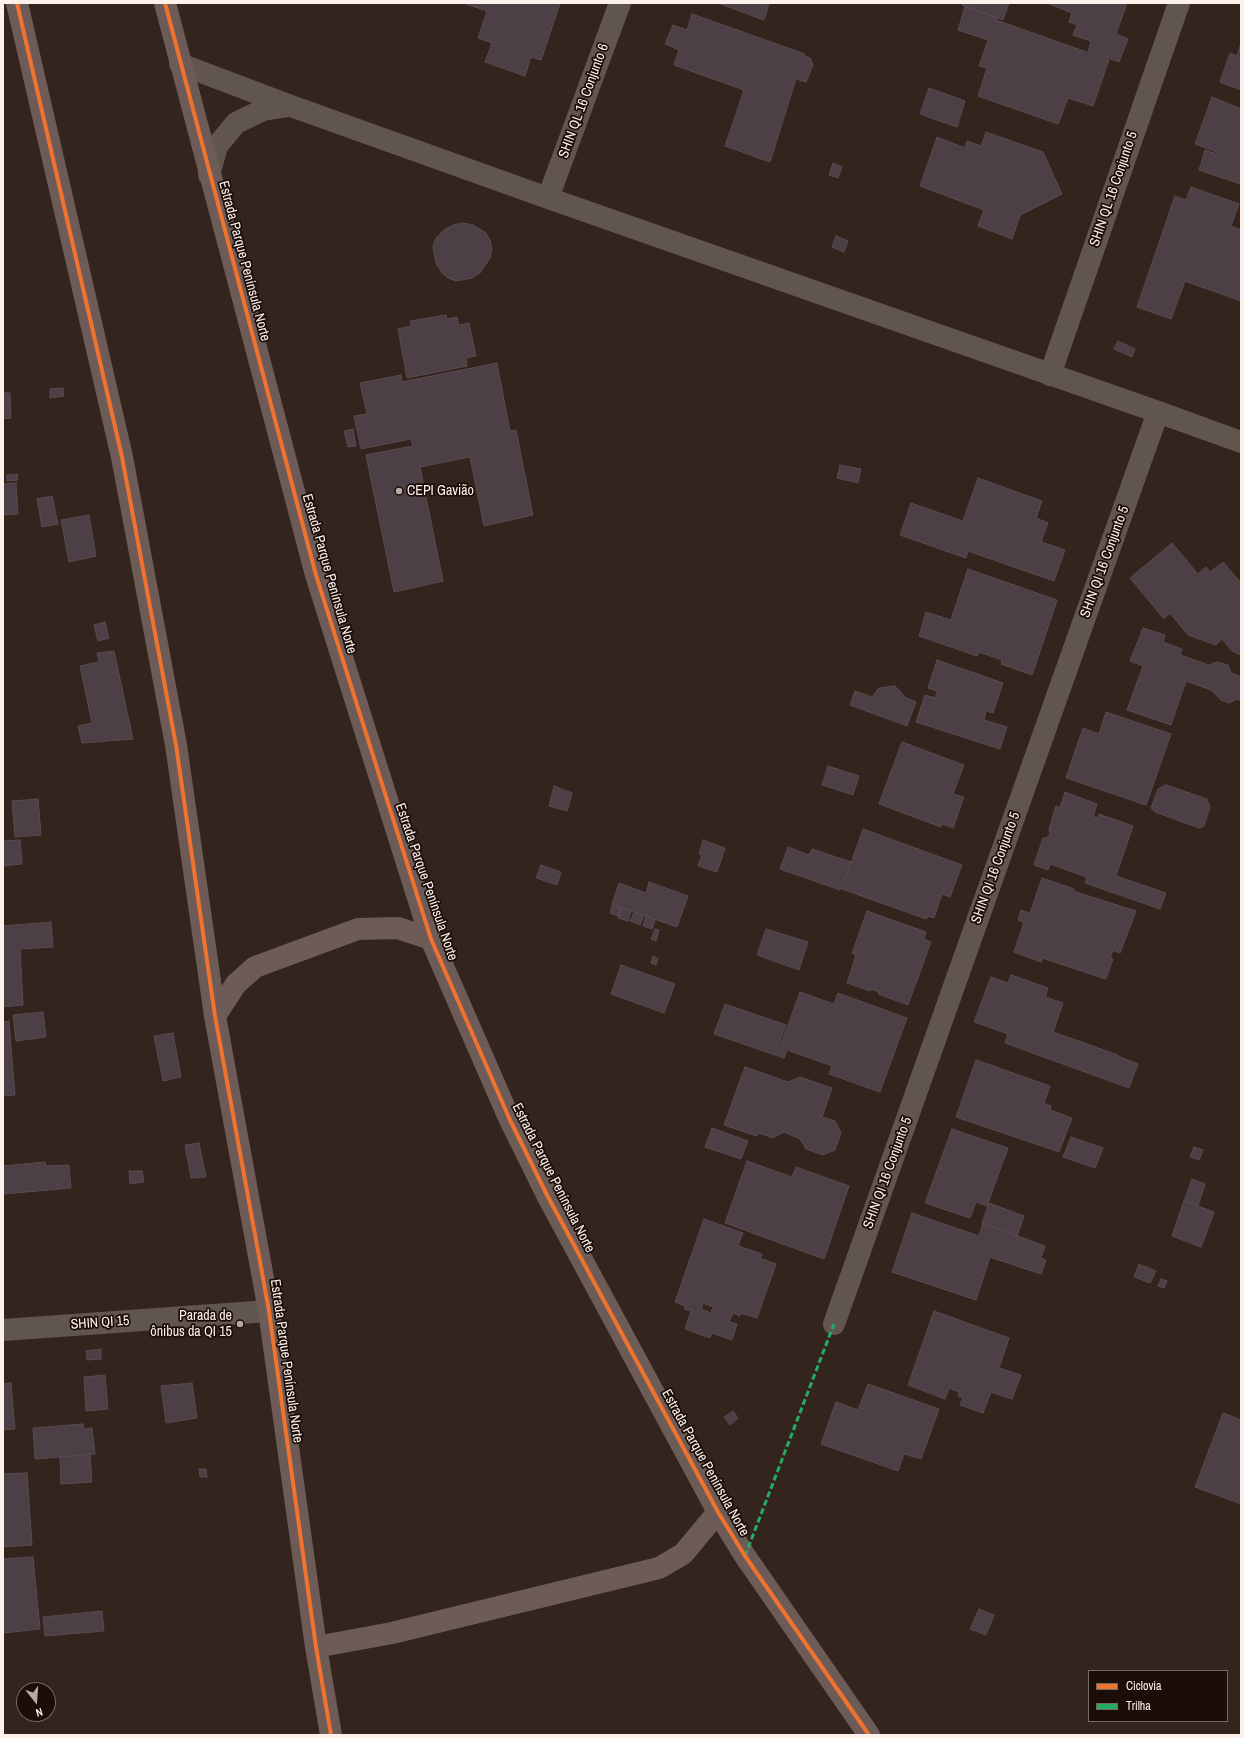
<!DOCTYPE html>
<meta charset="utf-8">
<style>
body{margin:0}
#map{position:relative;width:1244px;height:1738px;overflow:hidden;background:#34241e;font-family:"Archivo Narrow",sans-serif}
canvas{display:block}
.frame{position:absolute;inset:0;border:4px solid #fdf1ec;pointer-events:none}
.legend{position:absolute;left:1088px;top:1670px;width:140px;height:52px;box-sizing:border-box;background:#1b0e09;border:1px solid #756964;margin:0;padding:5px 7px;list-style:none;font-size:12px;color:#fdf1ec}
.legend li{display:flex;align-items:center;gap:8px;height:20px}
.legend b{width:20px;border:1px solid #756964}
.north{position:absolute;left:16px;top:1682px;width:40px;height:40px;box-sizing:border-box;background:#1b0e09;border:1px solid #756964;border-radius:50%;rotate:163deg;font-size:11px;font-weight:700;line-height:16px;text-align:center;color:#fdf1ec}
.north::after{content:'';display:block;margin:auto;width:14px;height:18px;background:#b7a9a4;clip-path:polygon(50% 0,100% 100%,50% 72%,0 100%)}
</style>
<div id="map">
<canvas width="1244" height="1738"></canvas>
<div class="frame"></div>
<ul class="legend">
<li><b style="height:5px;background:#ef722f"></b>Ciclovia</li>
<li><b style="height:5px;background:#26ab63"></b>Trilha</li>
</ul>
<div class="north">N</div>
</div>
<script>
const ctx = document.querySelector('canvas').getContext('2d');
ctx.lineJoin = 'round';
function fill(path, color) { ctx.fillStyle = color; ctx.fill(path, 'evenodd'); }
const shape = rows => new Path2D(rows.map(r => 'M' + r).join(''));
function strokePath(path, color, width, dash) { ctx.strokeStyle = color; ctx.lineWidth = width; ctx.lineCap = dash ? 'butt' : 'round'; ctx.setLineDash(dash || []); ctx.stroke(path); }
function drawText(font, color, halo, rows, align = 'center') {
  ctx.font = font + ' "Archivo Narrow",sans-serif'; ctx.lineWidth = 3.5; ctx.setLineDash([]); ctx.textBaseline = 'middle'; ctx.strokeStyle = halo; ctx.fillStyle = color; for (const [text, x, y, turn = 0] of rows) {
    ctx.save(); ctx.translate(x, y); ctx.rotate((+turn || 0) * Math.PI / 180); ctx.textAlign = isNaN(turn) ? turn : align; if (halo) ctx.strokeText(text, 0, 0); ctx.fillText(text, 0, 0); ctx.restore();
  }
}
const building = shape([
 [463,3,560,3,541,60,531,57,525,76,485,62,492,43,478,38,487,11,463,3],
 [718,3,769,3,764,20,718,3],
 [963,3,1009,3,1003,20,962,5,963,3],
 [1047,3,1127,3,1116,34,1128,39,1119,62,1088,51,1091,41,1073,35,1077,25,1069,22,1072,13,1047,3],
 [965,6,997,18,996,20,1109,60,1093,106,1068,98,1058,124,978,96,987,68,979,66,988,40,958,30,965,6],
 [692,14,805,54,804,56,810,58,813,65,806,82,796,79,770,162,725,146,744,90,674,65,679,50,665,44,673,25,687,30,692,14],
 [1241,43,1241,90,1220,82,1230,53,1237,56,1241,43],
 [929,88,965,101,957,127,920,114,929,88],
 [1212,97,1241,109,1241,184,1199,170,1205,150,1217,154,1217,152,1195,144,1212,97],
 [986,132,1043,152,1062,194,1020,215,1012,239,978,226,984,210,920,186,937,137,965,148,967,141,981,146,986,132],
 [833,163,842,167,838,178,829,175,833,163],
 [1191,187,1239,204,1231,226,1241,230,1241,301,1185,281,1171,319,1137,307,1175,196,1186,200,1191,187],
 [463,223,473,225,486,233,490,240,492,249,490,258,480,273,472,278,456,281,448,278,442,273,436,263,433,247,436,238,444,230,453,225,463,223],
 [836,236,848,241,844,252,832,247,836,236],
 [446,315,447,319,457,317,459,325,469,323,476,356,466,358,467,366,407,378,398,329,411,326,410,321,446,315],
 [1118,341,1135,349,1132,357,1114,349,1118,341],
 [497,363,510,431,516,430,533,515,484,526,470,457,420,467,443,581,394,592,366,455,413,446,411,439,361,449,354,416,367,414,360,383,401,375,402,382,497,363],
 [63,388,64,396,50,398,50,389,63,388],
 [3,393,10,393,11,418,3,419,3,393],
 [353,429,356,446,348,447,344,431,353,429],
 [840,465,861,469,858,483,837,478,840,465],
 [17,474,18,480,7,481,7,475,17,474],
 [978,478,1042,501,1036,518,1048,523,1041,542,1065,550,1054,581,968,551,966,558,900,535,911,503,963,521,978,478],
 [16,483,18,514,3,515,3,484,16,483],
 [52,496,58,524,42,527,37,499,52,496],
 [89,515,96,556,69,562,61,520,89,515],
 [1172,543,1198,574,1206,567,1210,572,1223,562,1241,583,1241,655,1232,651,1222,639,1216,645,1188,635,1170,613,1164,619,1130,578,1172,543],
 [968,569,1057,600,1032,675,1001,664,1002,660,979,652,977,656,919,636,926,612,951,620,968,569],
 [105,622,109,638,98,641,94,625,105,622],
 [1143,628,1165,635,1163,642,1182,649,1180,655,1209,665,1217,662,1228,665,1231,673,1241,677,1241,701,1237,699,1229,703,1221,700,1211,690,1186,681,1171,725,1127,710,1143,666,1130,661,1143,628],
 [114,651,133,739,82,743,78,726,92,723,80,666,99,662,97,653,114,651],
 [937,660,1003,683,993,713,986,711,984,720,1007,727,1000,749,916,722,925,695,935,698,937,691,928,688,937,660],
 [895,686,906,698,916,702,907,726,850,705,855,691,872,697,879,688,895,686],
 [1106,712,1171,734,1146,805,1066,778,1083,728,1099,734,1106,712],
 [902,742,964,765,953,794,964,797,953,828,942,824,941,827,879,804,902,742],
 [828,766,859,776,853,795,822,785,828,766],
 [1166,785,1207,799,1210,807,1204,826,1199,828,1155,812,1151,808,1158,789,1166,785],
 [554,786,572,793,567,811,549,806,554,786],
 [1065,792,1097,804,1093,817,1098,818,1099,814,1133,826,1116,876,1166,893,1160,909,1085,883,1087,877,1050,864,1048,870,1034,865,1043,838,1046,838,1050,834,1049,829,1056,806,1060,808,1065,792],
 [38,799,41,835,15,837,12,801,38,799],
 [863,829,962,865,950,897,942,894,934,918,928,916,926,919,842,889,863,829],
 [20,840,22,864,3,866,3,841,20,840],
 [703,840,725,848,717,872,698,866,702,855,699,854,703,840],
 [788,847,809,855,812,849,851,862,840,890,780,869,788,847],
 [541,865,561,872,557,885,536,878,541,865],
 [1042,878,1074,889,1073,891,1136,911,1120,953,1113,950,1110,958,1113,959,1106,979,1042,958,1041,962,1014,952,1024,922,1018,920,1021,910,1030,913,1042,878],
 [649,882,688,896,677,927,612,904,619,883,646,893,649,882],
 [612,905,621,908,618,916,610,913,612,905],
 [622,908,631,911,628,921,618,918,622,908],
 [867,911,926,932,924,939,931,942,908,1005,878,994,879,992,871,989,870,991,847,983,856,955,852,953,867,911],
 [634,912,644,915,640,925,630,921,634,912],
 [646,916,655,920,652,929,643,926,646,916],
 [51,922,53,947,20,949,23,1005,3,1007,3,926,51,922],
 [655,929,659,930,656,941,651,939,655,929],
 [766,929,808,942,799,970,757,955,766,929],
 [653,956,658,959,656,965,651,963,653,956],
 [621,965,675,984,664,1013,611,994,621,965],
 [1011,975,1048,988,1045,997,1063,1003,1053,1032,1118,1055,1118,1056,1138,1064,1129,1088,1005,1043,1008,1034,974,1022,991,977,1008,983,1011,975],
 [800,992,834,1004,838,993,907,1018,880,1092,829,1074,832,1066,787,1050,784,1058,714,1034,725,1004,786,1025,778,1047,780,1047,800,992],
 [43,1012,46,1037,16,1041,13,1015,43,1012],
 [9,1021,15,1095,3,1096,3,1022,9,1021],
 [173,1033,181,1077,163,1081,154,1036,173,1033],
 [976,1060,1050,1086,1044,1103,1051,1106,1050,1110,1072,1118,1059,1152,956,1117,976,1060],
 [745,1067,788,1082,800,1077,832,1088,822,1117,835,1121,841,1133,835,1150,823,1155,806,1149,800,1139,784,1132,773,1138,759,1133,757,1136,724,1125,745,1067],
 [712,1128,748,1141,741,1159,705,1147,712,1128],
 [952,1129,1008,1148,987,1206,976,1202,970,1218,925,1203,952,1129],
 [1071,1137,1103,1148,1095,1168,1063,1157,1071,1137],
 [199,1143,206,1177,191,1178,185,1145,199,1143],
 [1194,1147,1203,1150,1199,1160,1190,1157,1194,1147],
 [747,1161,792,1177,796,1167,849,1186,824,1259,725,1223,747,1161],
 [45,1162,46,1166,69,1165,71,1188,3,1194,3,1166,45,1162],
 [129,1171,142,1171,144,1182,130,1184,129,1171],
 [1192,1179,1205,1184,1198,1206,1184,1201,1192,1179],
 [1184,1201,1214,1212,1201,1247,1172,1236,1184,1201],
 [989,1203,1024,1216,1017,1236,982,1223,989,1203],
 [912,1213,979,1236,983,1223,1045,1246,1041,1258,1046,1260,1041,1274,990,1257,976,1300,892,1272,912,1213],
 [704,1219,743,1233,738,1246,762,1254,760,1258,776,1264,757,1318,740,1313,740,1316,733,1313,729,1322,737,1324,732,1340,712,1333,710,1338,685,1329,691,1311,685,1309,685,1306,675,1302,704,1219],
 [703,1303,713,1307,711,1313,701,1309,703,1303],
 [1139,1264,1156,1271,1150,1283,1134,1277,1139,1264],
 [1161,1279,1167,1281,1164,1288,1158,1286,1161,1279],
 [934,1311,1009,1338,999,1368,1021,1375,1012,1399,991,1392,983,1413,960,1405,963,1397,958,1396,959,1392,949,1388,945,1399,908,1385,934,1311],
 [101,1349,101,1359,87,1360,86,1351,101,1349],
 [105,1375,108,1409,86,1411,84,1377,105,1375],
 [11,1383,15,1429,3,1430,3,1384,11,1383],
 [192,1383,197,1418,166,1423,161,1386,192,1383],
 [868,1384,939,1409,921,1459,904,1454,898,1471,821,1444,836,1402,858,1410,868,1384],
 [733,1411,738,1418,730,1425,724,1417,733,1411],
 [1223,1413,1241,1420,1241,1504,1195,1487,1223,1413],
 [83,1424,84,1429,92,1428,95,1454,35,1459,33,1428,83,1424],
 [90,1454,92,1482,61,1484,60,1457,90,1454],
 [199,1469,206,1469,207,1477,200,1477,199,1469],
 [27,1473,32,1545,3,1547,3,1474,27,1473],
 [33,1557,40,1629,3,1633,3,1559,33,1557],
 [979,1609,994,1615,986,1635,970,1629,979,1609],
 [102,1611,104,1631,45,1636,43,1617,102,1611]
]);
const minor = shape([
 [180,64,291,106,548,198,1158,412,1241,442],
 [209,175,217,146,236,123,263,110,289,106],
 [548,198,620,3],
 [1050,375,1179,3],
 [834,1324,1158,412],
 [3,1330,269,1311]
]);
const major = shape([
 [17,3,122,457,176,745,215,1016,269,1311,316,1647,331,1735],
 [165,3,316,575,431,939,510,1120,547,1195,718,1512,745,1556,869,1735],
 [215,1016,236,984,255,967,358,929,398,928,431,939],
 [316,1647,392,1633,659,1568,683,1554,718,1512]
]);
const quiet = shape([
 [745,1556,834,1324]
]);
const cycleway = shape([
 [17,3,122,457,176,745,215,1016,269,1311,316,1647,331,1735],
 [165,3,316,575,431,939,510,1120,547,1195,718,1512,745,1556,869,1735]
]);
const markers = [
 [399,491,4,"#b7a9a4"],
 [240,1324,4,"#b7a9a4"]
];
const streetNames = [
 ["SHIN QL 16 Conjunto 6",584,101,-70],
 ["SHIN QL 16 Conjunto 5",1114,189,-71],
 ["Estrada Parque Península Norte",244,261,75],
 ["SHIN QI 16 Conjunto 5",1105,562,-70],
 ["Estrada Parque Península Norte",329,574,74],
 ["SHIN QI 16 Conjunto 5",996,868,-70],
 ["Estrada Parque Península Norte",426,882,71],
 ["SHIN QI 16 Conjunto 5",888,1173,-70],
 ["Estrada Parque Península Norte",553,1178,63],
 ["SHIN QI 15",100,1323,-4],
 ["Estrada Parque Península Norte",286,1361,82],
 ["Estrada Parque Península Norte",705,1463,61]
];
const poiNames = [
 ["CEPI Gavião",407,491],
 ["Parada de",232,1316,"right"],
 ["ônibus da QI 15",232,1332,"right"]
];
fill(building, '#4c4046');
strokePath(building, '#574c4f', 1);
strokePath(minor, '#615550', 22);
strokePath(major, '#6d5b58', 22);
strokePath(quiet, '#26ab63', 3, [6, 3]);
strokePath(cycleway, '#ef722f', 4);
for (const [x, y, r, color] of markers) { const dot = new Path2D(); dot.arc(x, y, r, 0, 2 * Math.PI); ctx.fillStyle = color; ctx.fill(dot); strokePath(dot, '#1b0e09', 1.5); }
drawText('14px', '#fdf1ec', '#1b0e09', streetNames);
drawText('14px', '#fdf1ec', '#1b0e09', poiNames, 'left');
</script>
